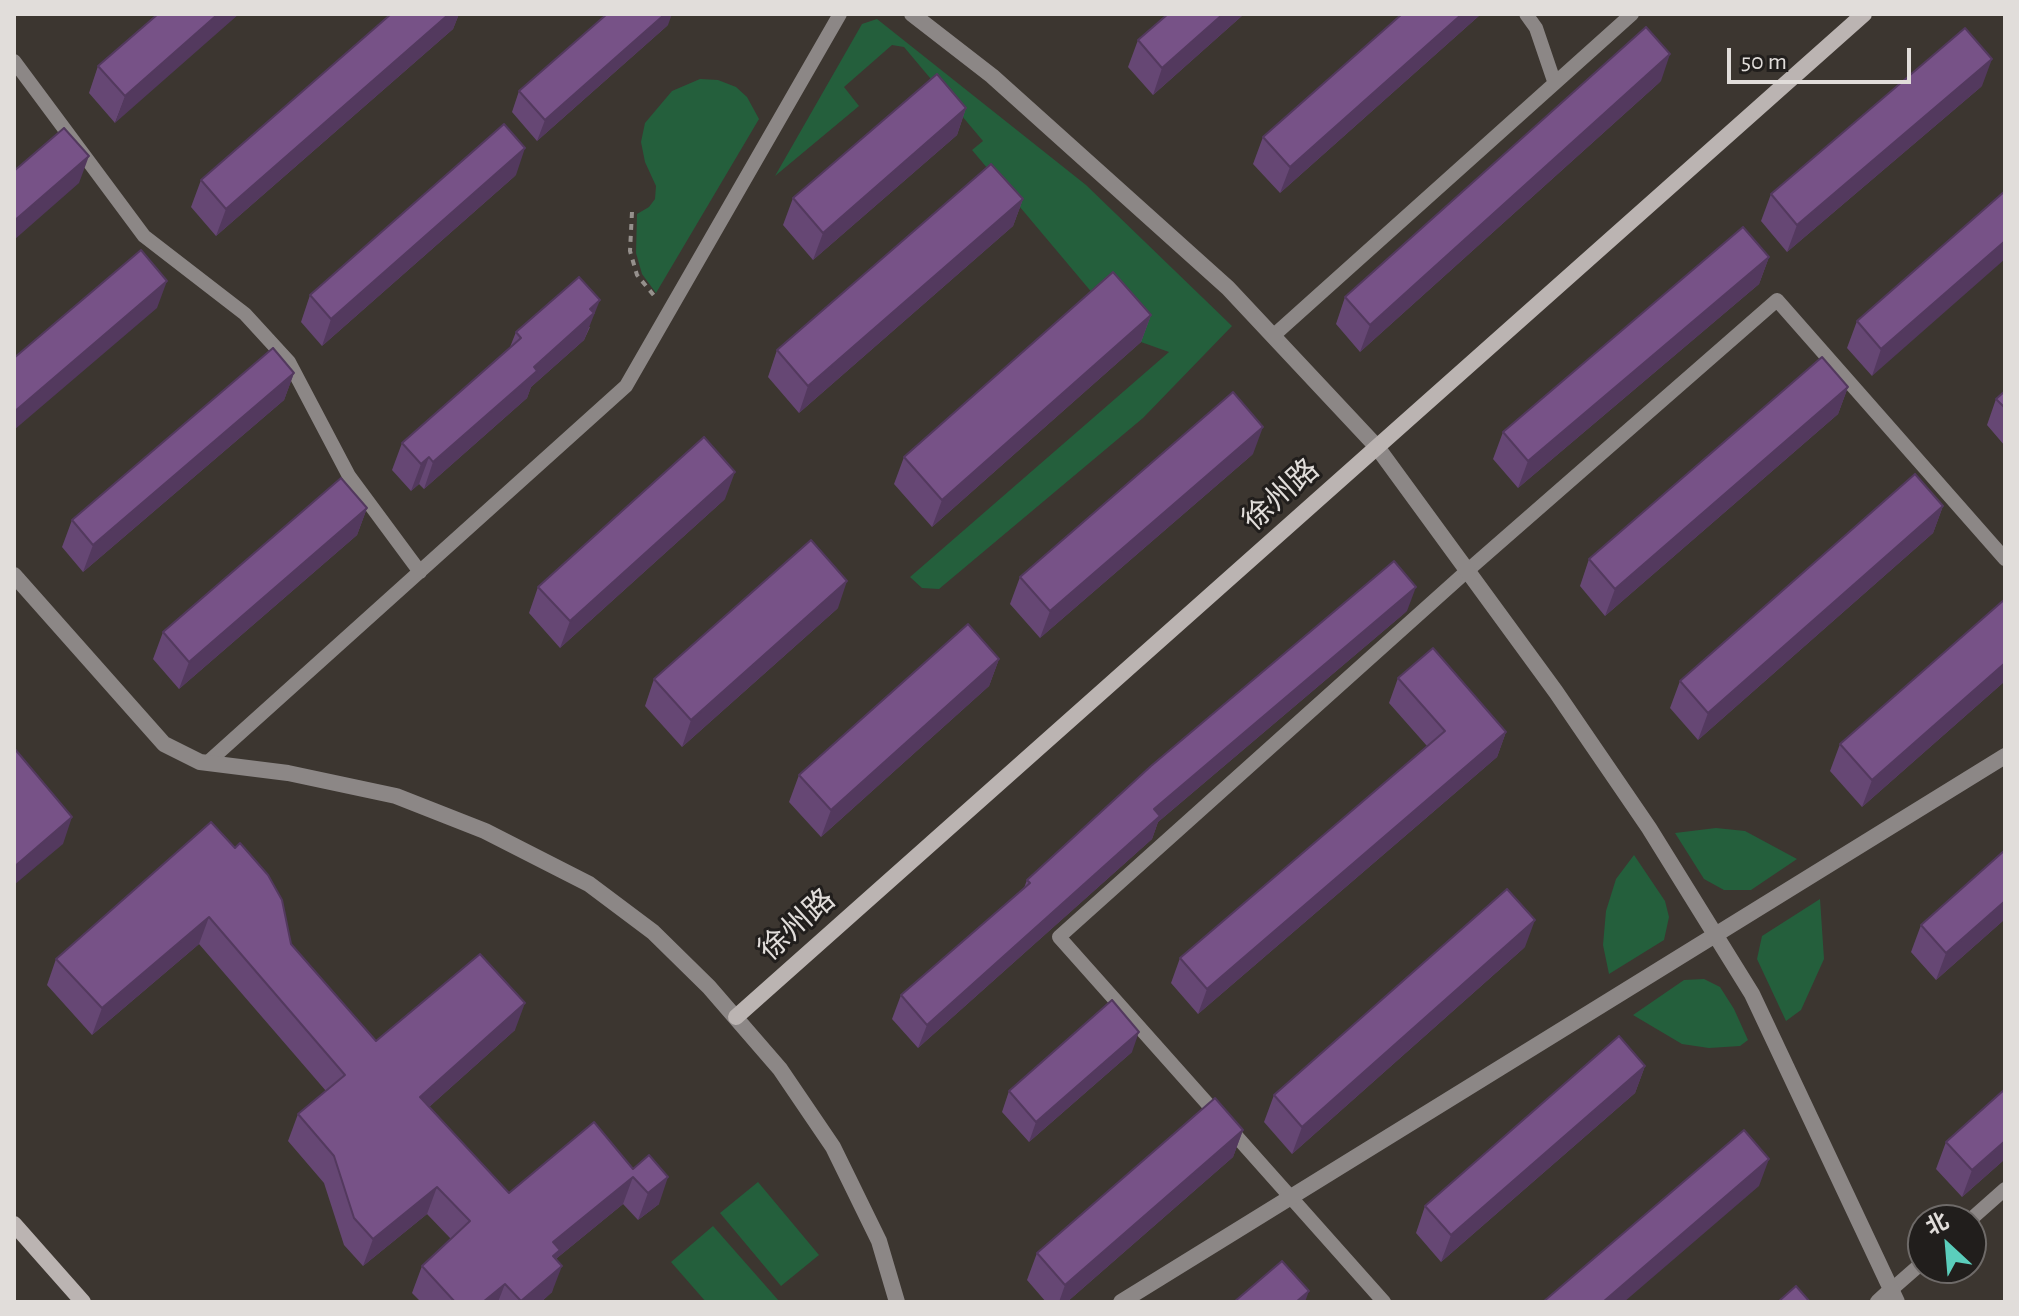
<!DOCTYPE html>
<meta charset="utf-8">
<style>
body{margin:0}
#map{position:relative;width:2019px;height:1316px;overflow:hidden;background:#3c3630;font-family:"Alegreya Sans","Noto Sans SC",sans-serif}
canvas{display:block}
.frame{position:absolute;inset:0;border:16px solid #e1ddda;pointer-events:none}
.north{position:absolute;left:1907px;top:1204px;width:80px;height:80px;box-sizing:border-box;background:#211e1c;border:2px solid #6e6a68;border-radius:50%;rotate:334deg;font-size:22px;font-weight:700;line-height:32px;text-align:center;color:#e1ddda}
.north::after{content:'';display:block;margin:auto;width:28px;height:36px;background:#5bcebc;clip-path:polygon(50% 0,100% 100%,50% 72%,0 100%)}
.scale{position:absolute;left:1727px;top:48px;width:184px;height:36px;box-sizing:border-box;border:4px solid #e1ddda;border-top:0;padding-left:10px;font-size:24px;line-height:28px;white-space:nowrap;color:#e1ddda;-webkit-text-stroke:6px #211e1c;paint-order:stroke}
</style>
<div id="map">
<canvas width="2019" height="1316"></canvas>
<div class="frame"></div>
<div class="north">北</div>
<div class="scale">50 m</div>
</div>
<script>
const ctx = document.querySelector('canvas').getContext('2d');
ctx.lineJoin = 'round';
function fill(path, color) { ctx.fillStyle = color; ctx.fill(path, 'evenodd'); }
const shape = rows => new Path2D(rows.map(r => 'M' + r).join(''));
function strokePath(path, color, width, dash) { ctx.strokeStyle = color; ctx.lineWidth = width; ctx.lineCap = dash ? 'butt' : 'round'; ctx.setLineDash(dash || []); ctx.stroke(path); }
function drawText(font, color, halo, rows, align = 'center') {
  ctx.font = font + ' "Alegreya Sans","Noto Sans SC",sans-serif'; ctx.lineWidth = 6; ctx.setLineDash([]); ctx.textBaseline = 'middle'; ctx.strokeStyle = halo; ctx.fillStyle = color; for (const [text, x, y, turn = 0] of rows) {
    ctx.save(); ctx.translate(x, y); ctx.rotate((+turn || 0) * Math.PI / 180); ctx.textAlign = isNaN(turn) ? turn : align; if (halo) ctx.strokeText(text, 0, 0); ctx.fillText(text, 0, 0); ctx.restore();
  }
}
const green = shape([
 [877,19,1086,185,1232,326,1143,418,939,589,922,588,910,577,1169,352,1141,342,1099,301,972,150,983,141,904,47,892,45,844,87,859,106,775,176,862,24],
 [700,79,718,80,736,87,747,97,759,119,656,293,642,274,636,253,637,214,649,207,655,199,656,186,645,162,641,142,645,123,672,91],
 [1716,828,1745,831,1797,859,1751,890,1724,890,1704,879,1675,833],
 [1634,855,1665,901,1669,917,1664,940,1609,974,1603,945,1606,911,1616,879],
 [1820,899,1824,959,1801,1010,1786,1021,1757,959,1762,936],
 [1704,979,1720,987,1734,1009,1748,1040,1740,1046,1709,1048,1682,1044,1633,1015,1684,980],
 [758,1182,819,1255,781,1286,720,1213],
 [713,1226,779,1301,778,1302,706,1302,671,1262]
]);
const path = shape([
 [632,212,630,251,637,275,656,298]
]);
const lane = shape([
 [1526,14,1536,28,1554,81],
 [14,61,144,236,245,314,289,362,349,476,420,572],
 [1273,336,1632,14],
 [207,763,626,386,840,14],
 [1970,1220,2005,1189],
 [1891,1290,1923,1262],
 [1384,1302,1059,937,1467,571,1777,300,2005,559]
]);
const street = shape([
 [912,14,992,76,1228,288,1377,447,1556,692,1649,828,1752,994,1897,1302],
 [14,575,164,744,200,762,288,773,396,796,485,831,589,884,653,932,709,987,780,1069,833,1147,879,1241,897,1302],
 [1121,1302,2005,756],
 [1878,1302,1891,1290]
]);
const secondary = shape([
 [736,1017,1864,14],
 [14,1224,83,1302]
]);
const wall = shape([
 [158,14,115,123,89,93,98,66],
 [391,14,459,14,453,29,216,236,191,207,201,180],
 [1168,14,1244,14,1153,95,1128,67,1138,40],
 [1402,14,1481,14,1280,193,1253,164,1263,137],
 [668,25,537,141,512,112,519,91],
 [1661,81,1360,352,1336,324,1345,297],
 [1982,86,1787,252,1761,221,1771,194],
 [966,108,957,135,813,260,783,225,793,198],
 [516,175,322,346,301,322,310,295],
 [2005,191,1872,376,1847,348,1857,321],
 [1023,199,1013,226,799,413,768,377,777,350],
 [1769,257,1759,284,1518,488,1493,459,1503,432],
 [1151,315,1141,342,932,527,894,484,904,457],
 [590,327,584,340,531,387,527,398,424,489,419,484,411,491,392,470,402,443,510,347,516,332],
 [294,373,284,400,83,572,62,547,72,520],
 [1848,387,1838,414,1605,616,1580,586,1589,559],
 [2005,391,2005,446,1987,425,1996,399],
 [1253,454,1040,638,1010,604,1020,577],
 [725,499,560,648,529,613,538,587],
 [1943,506,1933,533,1698,740,1670,708,1680,681],
 [367,508,357,535,179,689,153,659,163,632],
 [2005,599,2005,681,1862,807,1830,771,1840,744],
 [838,608,682,747,645,706,654,679],
 [1407,611,1158,822,1152,839,918,1048,892,1019,901,995,1024,888,1027,880],
 [999,659,989,686,821,837,789,802,799,775],
 [1398,678,1506,732,1497,757,1198,1014,1171,983,1180,958,1427,746,1389,703],
 [211,822,291,944,376,1041,515,1030,429,1107,509,1193,594,1122,659,1204,638,1220,623,1204,557,1258,552,1292,541,1302,421,1302,412,1293,422,1266,451,1239,427,1214,363,1266,344,1245,324,1183,288,1141,298,1114,326,1091,199,944,92,1035,47,985,56,959],
 [2005,850,2005,919,1936,980,1911,952,1921,925],
 [1525,947,1292,1154,1264,1122,1274,1095],
 [1132,1052,1029,1142,1002,1112,1009,1091],
 [1645,1066,1635,1093,1441,1262,1416,1233,1425,1206],
 [2005,1089,2005,1159,1962,1197,1936,1169,1946,1142],
 [1243,1130,1233,1157,1067,1302,1046,1302,1027,1280,1037,1253]
]);
const shadedWall = shape([
 [218,14,239,14,115,123,125,96],
 [449,14,459,14,453,29,216,236,226,209],
 [665,14,672,14,668,25,537,141,545,120],
 [1223,14,1244,14,1153,95,1162,68],
 [1462,14,1481,14,1280,193,1290,167],
 [1670,54,1661,81,1360,352,1370,325],
 [1992,59,1982,86,1787,252,1797,225],
 [966,108,957,135,813,260,823,233],
 [525,148,516,175,322,346,331,319],
 [89,156,79,183,14,240,14,221],
 [1023,199,1013,226,799,413,808,386],
 [2005,241,2005,259,1872,376,1881,349],
 [1769,257,1759,284,1518,488,1528,461],
 [167,281,157,308,14,430,14,412],
 [600,300,584,340,531,387,527,398,424,489,433,462,534,367],
 [1151,315,1141,342,932,527,942,500],
 [294,373,284,400,83,572,93,545],
 [1848,387,1838,414,1605,616,1615,589],
 [1263,427,1253,454,1040,638,1050,611],
 [429,457,419,484,411,491,421,464],
 [735,472,725,499,560,648,570,621],
 [1943,506,1933,533,1698,740,1708,713],
 [367,508,357,535,179,689,189,662],
 [847,581,838,608,682,747,691,720],
 [1416,587,1407,611,1158,822,1152,839,918,1048,927,1025,1154,809],
 [999,659,989,686,821,837,831,810],
 [2005,663,2005,681,1862,807,1872,780],
 [1506,732,1497,757,1198,1014,1207,989],
 [72,817,63,844,14,885,14,867],
 [2005,901,2005,919,1936,980,1946,953],
 [209,917,199,944,92,1035,102,1008],
 [1535,920,1525,947,1292,1154,1302,1127],
 [525,1003,515,1030,410,1124,420,1097],
 [1139,1032,1132,1052,1029,1142,1036,1122],
 [1645,1066,1635,1093,1441,1262,1451,1235],
 [1243,1130,1233,1157,1067,1302,1059,1302,1065,1285],
 [2005,1141,2005,1159,1962,1197,1972,1170],
 [1769,1159,1759,1186,1624,1302,1603,1302],
 [633,1177,623,1204,557,1258,551,1275,562,1266,552,1292,541,1302,521,1302,543,1282,553,1242],
 [668,1177,659,1204,638,1220,648,1193],
 [437,1187,427,1214,363,1266,373,1239],
 [505,1284,498,1302,483,1302],
 [1309,1291,1305,1302,1296,1302]
]);
const building = shape([
 [158,14,218,14,125,96,98,66,158,14],
 [391,14,449,14,226,209,201,180,391,14],
 [607,14,665,14,545,120,519,91,607,14],
 [1168,14,1223,14,1162,68,1138,40,1168,14],
 [1402,14,1462,14,1290,167,1263,137,1402,14],
 [1646,27,1670,54,1370,325,1345,297,1646,27],
 [1965,28,1992,59,1797,225,1771,194,1965,28],
 [937,74,966,108,823,233,793,198,937,74],
 [504,124,525,148,331,319,310,295,504,124],
 [64,128,89,156,14,221,14,171,64,128],
 [991,164,1023,199,808,386,777,350,991,164],
 [2005,191,2005,241,1881,349,1857,321,2005,191],
 [1743,227,1769,257,1528,461,1503,432,1743,227],
 [141,250,167,281,14,412,14,358,141,250],
 [1113,272,1151,315,942,500,904,457,1113,272],
 [579,277,600,300,590,309,594,313,534,367,537,371,433,462,429,457,421,464,402,443,521,338,516,332,579,277],
 [273,348,294,373,93,545,72,520,273,348],
 [1822,357,1848,387,1615,589,1589,559,1822,357],
 [2005,391,2005,408,1996,399,2005,391],
 [1233,392,1263,427,1050,611,1020,577,1233,392],
 [704,437,735,472,570,621,538,587,704,437],
 [1915,474,1943,506,1708,713,1680,681,1915,474],
 [341,478,367,508,189,662,163,632,341,478],
 [811,540,847,581,691,720,654,679,811,540],
 [1394,561,1416,587,1154,809,1160,816,927,1025,901,995,1030,883,1027,880,1151,766,1394,561],
 [2005,599,2005,663,1872,780,1840,744,2005,599],
 [968,624,999,659,831,810,799,775,968,624],
 [1433,648,1506,732,1207,989,1180,958,1445,731,1398,678,1433,648],
 [14,748,72,817,14,867,14,748],
 [211,822,235,848,240,843,268,875,282,900,291,944,376,1041,480,954,525,1003,420,1097,509,1193,594,1122,633,1169,649,1155,668,1177,648,1193,633,1177,553,1242,560,1250,553,1256,562,1266,521,1301,505,1284,483,1302,455,1302,422,1266,470,1221,437,1187,373,1239,354,1218,334,1156,298,1114,345,1075,209,917,102,1008,56,959,211,822],
 [2005,850,2005,901,1946,953,1921,925,2005,850],
 [1507,889,1535,920,1302,1127,1274,1095,1507,889],
 [1112,1000,1139,1032,1036,1122,1009,1091,1112,1000],
 [1619,1036,1645,1066,1451,1235,1425,1206,1619,1036],
 [2005,1089,2005,1141,1972,1170,1946,1142,2005,1089],
 [1215,1098,1243,1130,1065,1285,1037,1253,1215,1098],
 [1744,1130,1769,1159,1603,1302,1543,1302,1744,1130],
 [1282,1261,1309,1291,1296,1302,1234,1302,1282,1261],
 [1796,1286,1810,1302,1778,1302,1796,1286]
]);
const streetNames = [
 ["徐州路",1281,495,-42],
 ["徐州路",797,925,-42]
];
fill(green, '#245f3c');
strokePath(path, '#95908c', 4, [6, 6]);
strokePath(lane, '#8c8786', 14);
strokePath(street, '#8c8786', 16);
strokePath(secondary, '#bbb4b2', 16);
fill(wall, '#664774');
fill(shadedWall, '#53395e');
fill(building, '#775287');
strokePath(building, '#53395e', 2);
drawText('30px', '#e1ddda', '#211e1c', streetNames);
</script>
